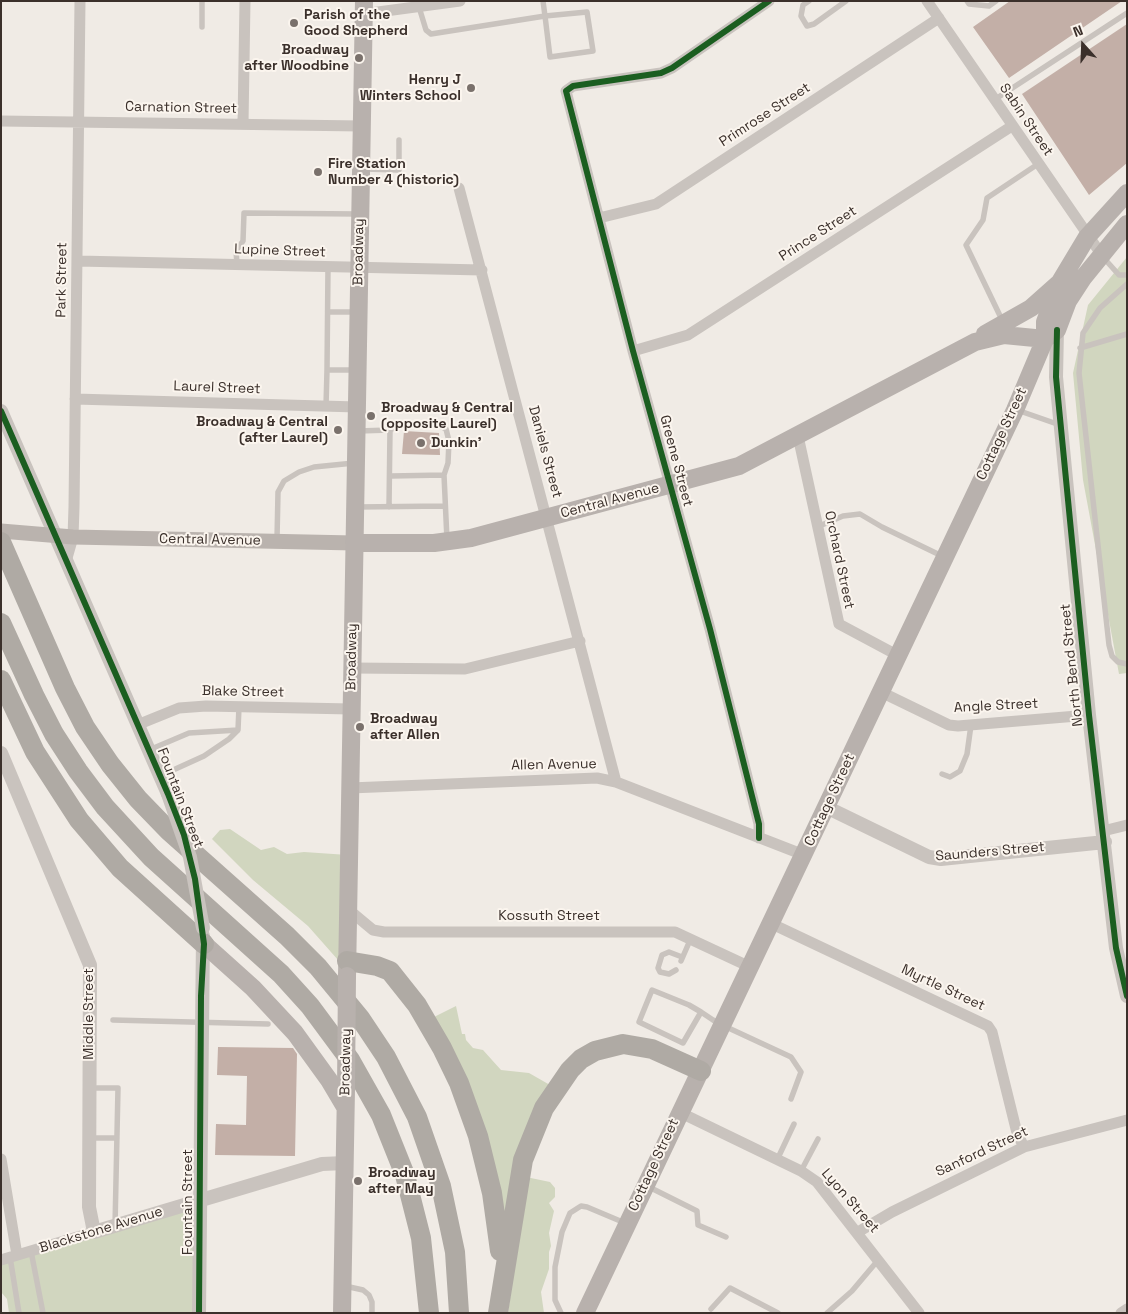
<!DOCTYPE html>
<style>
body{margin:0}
#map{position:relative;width:1128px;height:1314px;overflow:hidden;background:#f0ebe5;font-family:"Space Grotesk",sans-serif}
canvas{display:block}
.frame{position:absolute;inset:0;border:2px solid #3b302b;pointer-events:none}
.north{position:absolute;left:1058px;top:20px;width:50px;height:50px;-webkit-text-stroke:4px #fbf5ee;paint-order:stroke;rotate:340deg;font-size:14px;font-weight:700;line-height:20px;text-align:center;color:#3b302b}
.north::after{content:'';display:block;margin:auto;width:18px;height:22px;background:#3b302b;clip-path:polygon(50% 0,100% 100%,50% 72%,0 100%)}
</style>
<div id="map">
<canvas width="1128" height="1314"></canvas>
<div class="frame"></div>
<div class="north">N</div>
</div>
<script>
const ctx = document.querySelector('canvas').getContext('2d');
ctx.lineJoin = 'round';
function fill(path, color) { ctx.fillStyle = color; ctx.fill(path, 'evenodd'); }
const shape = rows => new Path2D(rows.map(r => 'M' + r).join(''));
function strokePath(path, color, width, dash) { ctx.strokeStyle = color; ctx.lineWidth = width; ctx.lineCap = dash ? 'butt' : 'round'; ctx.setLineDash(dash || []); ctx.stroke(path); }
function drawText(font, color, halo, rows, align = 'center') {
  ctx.font = font + ' "Space Grotesk",sans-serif'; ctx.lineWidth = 4; ctx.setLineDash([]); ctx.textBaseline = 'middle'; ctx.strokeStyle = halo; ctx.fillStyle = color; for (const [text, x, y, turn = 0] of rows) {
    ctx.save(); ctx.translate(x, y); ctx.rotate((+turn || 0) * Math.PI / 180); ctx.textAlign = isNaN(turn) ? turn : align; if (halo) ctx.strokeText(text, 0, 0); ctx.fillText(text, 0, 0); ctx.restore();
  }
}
const green = shape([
 [1127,257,1127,673,1119,674,1083,480,1073,373,1088,305],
 [230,829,261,850,274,847,287,854,304,852,348,855,346,969,308,926,253,880,212,839,220,830],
 [456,1006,462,1034,465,1034,466,1040,473,1048,483,1050,501,1070,529,1073,557,1089,526,1177,550,1182,555,1188,555,1197,549,1203,554,1211,549,1233,551,1246,549,1252,549,1269,541,1292,544,1313,508,1313,514,1267,507,1224,426,1021],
 [198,1207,201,1313,9,1313,7,1299,1,1292,1,1262]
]);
const building = shape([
 [1010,1,1122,1,1009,78,973,27],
 [1127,24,1127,163,1089,195,1022,94],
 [404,431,439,433,440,455,402,454],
 [218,1047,293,1048,297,1054,295,1156,215,1155,216,1124,246,1125,247,1076,217,1075]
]);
const service = shape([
 [809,1,803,5,801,16,807,26,814,24,846,1],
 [967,1,969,4,989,6,996,1],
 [419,7,426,30,431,34,545,16,587,12,593,51,550,57,545,16,543,1],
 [202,27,202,1],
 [994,100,1127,13],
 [364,169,399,170,399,140],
 [1102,256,1119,275,1127,275],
 [237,264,236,251,243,241,244,213,358,214],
 [328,267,327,370,354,370],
 [1127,284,1100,308,1083,333,1079,373,1109,645,1112,656,1118,662,1127,664],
 [328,312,356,312],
 [1003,322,966,245,983,220,987,198,1038,164],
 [1080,348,1127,334],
 [326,406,327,370],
 [1017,410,1060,425],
 [358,431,390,430,397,426,414,424,436,424,446,429,449,441,448,463,444,475,447,540],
 [391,476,444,475],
 [357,507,445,506],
 [389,507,390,430],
 [817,527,843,516,860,514,882,527,942,556],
 [277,539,278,492,284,481,299,472,314,467,354,463],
 [149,750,189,733,238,730],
 [942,774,950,777,960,771,967,754,971,725],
 [160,776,204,756,229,739,238,730,239,707],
 [681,961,691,938],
 [676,970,669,974,660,972,658,968,662,955,669,952,682,957],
 [701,1012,683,1043,639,1022,652,990,689,1005,701,1012,713,1020,722,1025,791,1057,801,1072,791,1099],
 [113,1020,268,1024],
 [91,1088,118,1088,115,1226],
 [89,1138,117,1138],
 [777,1160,794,1124],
 [801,1171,818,1139],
 [647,1186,697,1211,698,1225,726,1237],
 [31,1251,43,1313],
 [10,1257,19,1313],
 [345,1286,363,1290,369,1295,372,1302,372,1313],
 [711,1309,730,1288,778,1313],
 [561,1313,555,1300,555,1267,562,1232,570,1213,581,1206,587,1207,625,1223],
 [827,1313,852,1291,879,1259]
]);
const minor = shape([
 [927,1,1101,254],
 [363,14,460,1],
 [1,121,361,126],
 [243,124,245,1],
 [459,188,616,782],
 [599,218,656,204,939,18],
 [78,261,482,270],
 [633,351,688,335,1012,126],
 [75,399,357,407],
 [798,436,839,624,897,655],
 [67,558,73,537,74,507,80,1],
 [352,668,465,669,580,641],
 [881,692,949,725,958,726,1089,715],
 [137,725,179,708,206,706,351,709],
 [350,788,597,778,616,782,804,855],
 [1103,831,1127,825],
 [759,838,759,824,710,629,633,351,566,91,573,86,661,73,672,68,769,1],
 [349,910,373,930,384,932,675,932,748,966],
 [770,923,988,1026,992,1032,1017,1133,1024,1147],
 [679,1112,801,1171,817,1182,919,1313],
 [1,1159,17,1255],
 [858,1232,892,1212,1024,1147,1127,1120],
 [1,1260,94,1232],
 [1121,1313,1127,1309]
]);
const tertiary = shape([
 [1057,330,1056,377,1089,715,1116,948,1127,996],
 [1,411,168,794],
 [1,753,90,965,89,1207,94,1232,322,1164,345,1163],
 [826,807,929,857,941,859,1105,842],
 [199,1313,203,936]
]);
const secondary = shape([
 [1,531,73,537,354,543]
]);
const primary = shape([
 [985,334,1031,308,1058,284],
 [354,543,434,543,471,538,739,466,975,342,1004,335,1045,339,1057,330,1068,301,1083,278,1127,224],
 [204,944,253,988,295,1033,329,1080,345,1107],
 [347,976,364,1],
 [342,1313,346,1089],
 [585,1313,1015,410,1045,339,1045,322,1060,282,1087,237,1127,193]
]);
const motorway = shape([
 [1,542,65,688,85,727,110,764,138,799,169,831,287,936,318,967,360,1018,386,1057,417,1117,441,1186,455,1252,459,1313],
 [1,623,34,695,54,734,78,771,105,807,151,857,281,974,310,1006,350,1060,381,1115,405,1175,421,1238,429,1313],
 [1,680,35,752,79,820,120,868,204,944],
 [347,961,377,966,390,971,417,1005,442,1048,459,1083,478,1136,492,1193,500,1251],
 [498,1313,523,1160,544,1108,570,1070,581,1059,595,1051,623,1044,652,1049,701,1071]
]);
const tertiaryBridge = shape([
 [168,794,190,857,203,928]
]);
const primaryBridge = shape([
 [346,1089,347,976]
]);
const cycleway = shape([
 [1057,330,1056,377,1089,715,1116,948,1127,996],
 [1,411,168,794,184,835,195,879,204,944,201,996,199,1313],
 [759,838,759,824,710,629,633,351,566,91,573,86,661,73,672,68,769,1]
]);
const markers = [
 [294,23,5,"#7a716c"],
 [359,58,5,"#7a716c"],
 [471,88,5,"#7a716c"],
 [318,172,5,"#7a716c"],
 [371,416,5,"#7a716c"],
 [338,430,5,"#7a716c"],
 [421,443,5,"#7a716c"],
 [360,727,5,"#7a716c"],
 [358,1181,5,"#7a716c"]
];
const poiNames = [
 ["Parish of the",304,15],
 ["Good Shepherd",304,31],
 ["Broadway",349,50,"right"],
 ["after Woodbine",349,66,"right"],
 ["Henry J",461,80,"right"],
 ["Winters School",461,96,"right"],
 ["Fire Station",328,164],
 ["Number 4 (historic)",328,180],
 ["Broadway & Central",381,408],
 ["(opposite Laurel)",381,424],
 ["Broadway & Central",328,422,"right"],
 ["(after Laurel)",328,438,"right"],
 ["Dunkin'",431,443],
 ["Broadway",370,719],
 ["after Allen",370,735],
 ["Broadway",368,1173],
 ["after May",368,1189]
];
const streetNames = [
 ["Carnation Street",181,108,1],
 ["Primrose Street",765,115,-33],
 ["Sabin Street",1026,120,56],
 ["Prince Street",818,234,-33],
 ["Lupine Street",280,251,2],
 ["Broadway",359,252,-89],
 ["Park Street",62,280,-89],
 ["Laurel Street",217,388,2],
 ["Cottage Street",1002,434,-65],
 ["Daniels Street",545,452,75],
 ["Greene Street",676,461,75],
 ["Central Avenue",610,501,-15],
 ["Central Avenue",210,540,1],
 ["Orchard Street",839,560,78],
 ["Broadway",352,657,-89],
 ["North Bend Street",1072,665,-96],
 ["Blake Street",243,692,1],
 ["Angle Street",996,706,-3],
 ["Allen Avenue",554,765,-1],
 ["Fountain Street",180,798,69],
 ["Cottage Street",830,800,-65],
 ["Saunders Street",990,852,-5],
 ["Kossuth Street",549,916],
 ["Myrtle Street",943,988,25],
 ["Middle Street",89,1014,-90],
 ["Broadway",346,1062,-89],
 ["Sanford Street",982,1152,-25],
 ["Cottage Street",654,1165,-65],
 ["Lyon Street",850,1201,49],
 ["Fountain Street",188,1202,-90],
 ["Blackstone Avenue",101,1230,-17]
];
fill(green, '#d1d6bf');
fill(building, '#c3afa7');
strokePath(service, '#c9c3be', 5.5);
strokePath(minor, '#c9c3be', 11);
strokePath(tertiary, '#c9c3be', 14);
strokePath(secondary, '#bab3ae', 15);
strokePath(primary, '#b8b1ad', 18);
strokePath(motorway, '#afaaa4', 20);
strokePath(tertiaryBridge, '#c9c3be', 14);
strokePath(primaryBridge, '#b8b1ad', 18);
strokePath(cycleway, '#1b5e20', 6);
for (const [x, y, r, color] of markers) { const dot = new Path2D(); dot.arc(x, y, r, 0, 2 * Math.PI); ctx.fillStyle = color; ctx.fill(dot); strokePath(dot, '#fbf5ee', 2); }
drawText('bold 14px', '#3b302b', '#fbf5ee', poiNames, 'left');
drawText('14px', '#3b302b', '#fbf5ee', streetNames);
</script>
